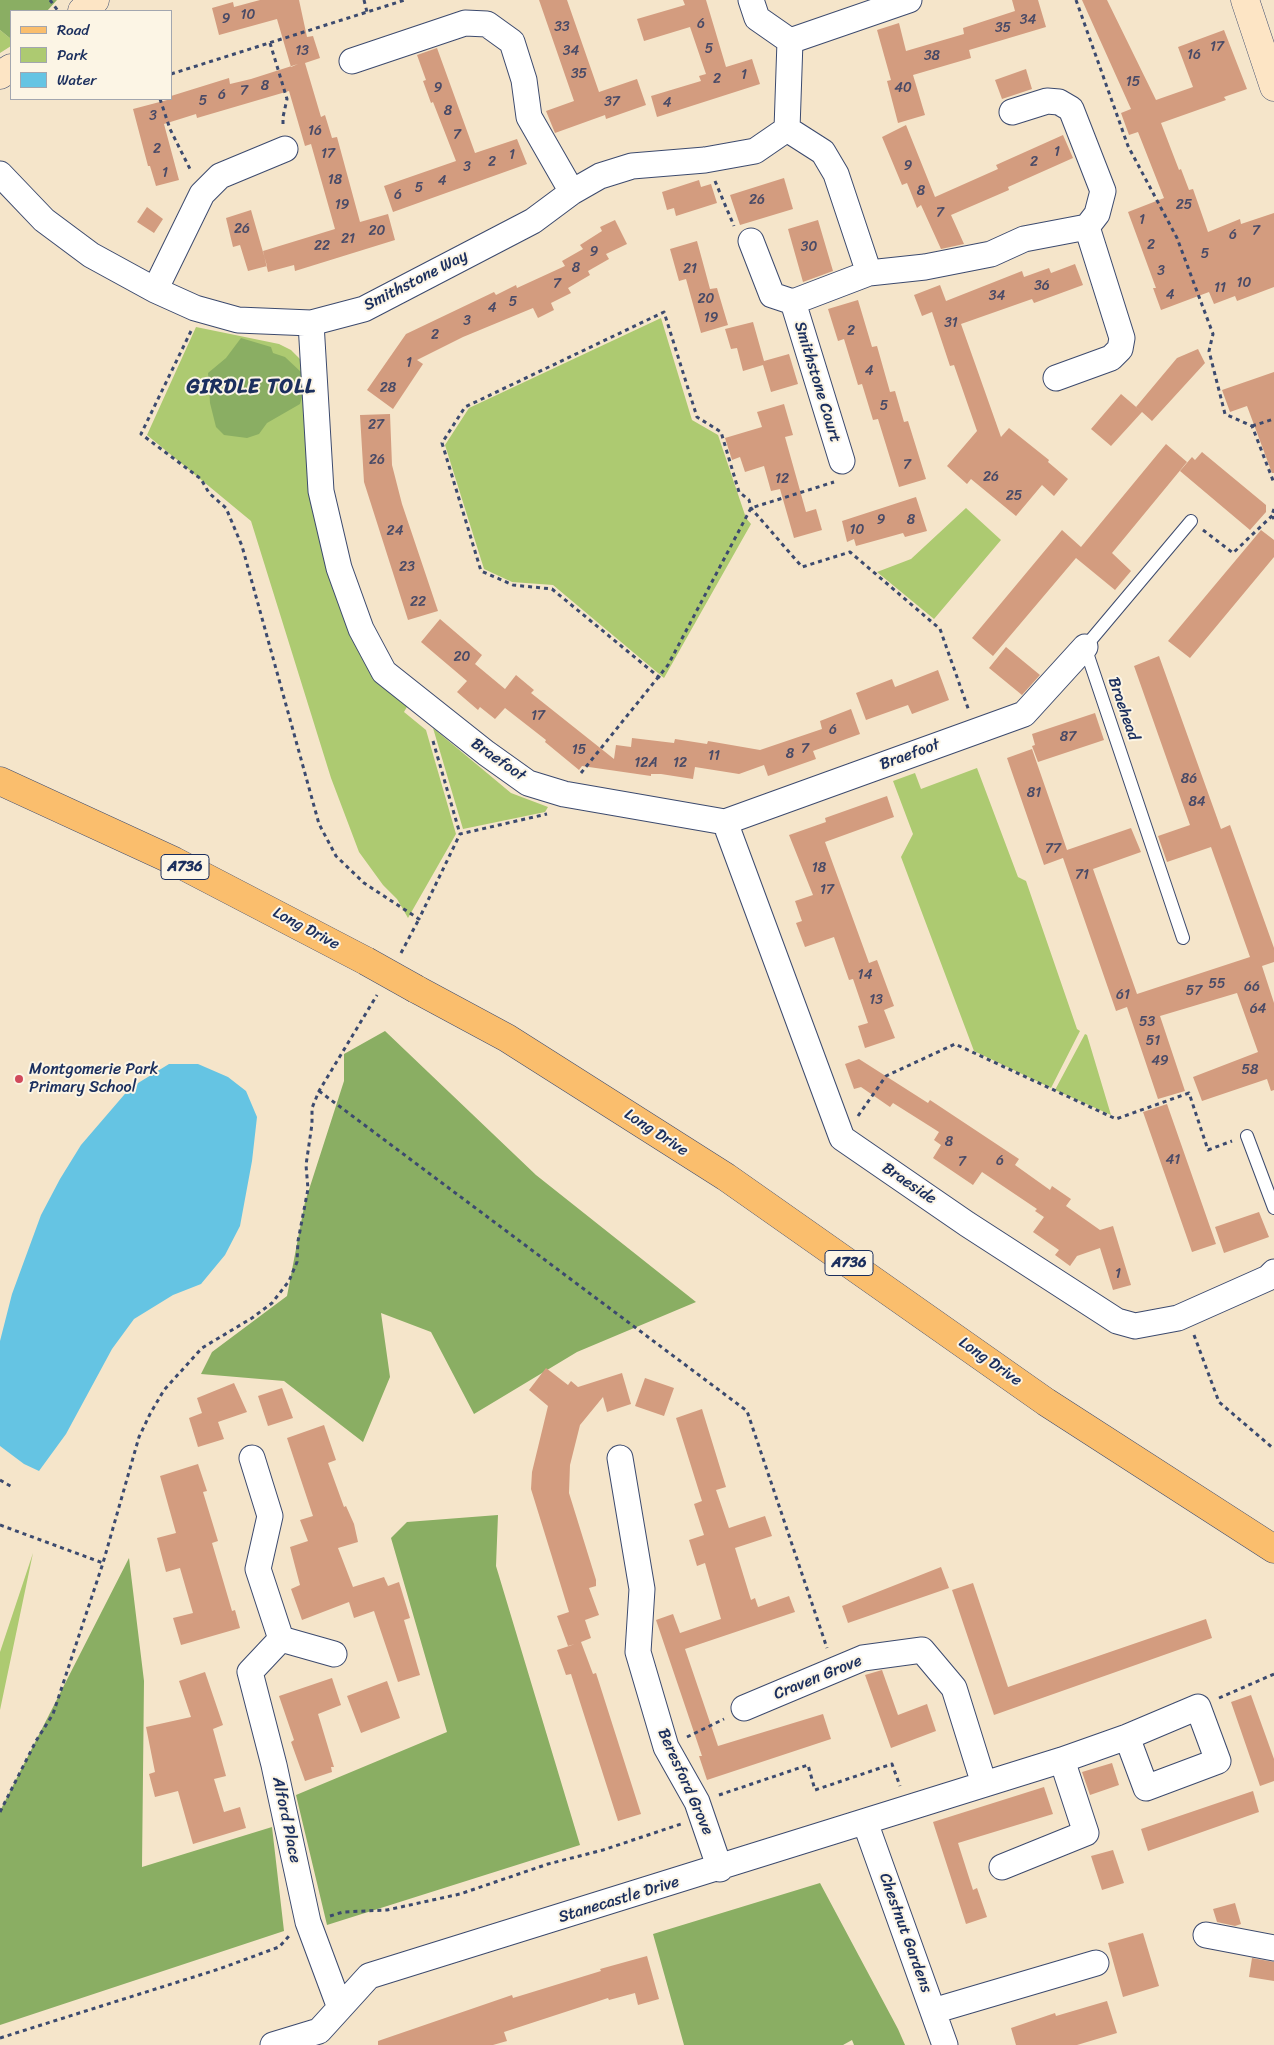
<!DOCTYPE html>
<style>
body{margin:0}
#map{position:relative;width:1274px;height:2045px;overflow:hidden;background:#f5e5ca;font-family:Sriracha,sans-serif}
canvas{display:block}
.legend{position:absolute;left:10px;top:10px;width:162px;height:90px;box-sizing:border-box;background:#fcf5e5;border:1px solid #a2a6af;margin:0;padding:6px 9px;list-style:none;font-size:15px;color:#1b2f5e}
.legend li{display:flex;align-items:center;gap:10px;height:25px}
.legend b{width:25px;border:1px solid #a2a6af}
</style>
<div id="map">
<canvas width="1274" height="2045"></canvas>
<ul class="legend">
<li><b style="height:6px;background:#fabe6d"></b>Road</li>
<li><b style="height:14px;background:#adca71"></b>Park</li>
<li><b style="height:14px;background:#65c4e3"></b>Water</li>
</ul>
</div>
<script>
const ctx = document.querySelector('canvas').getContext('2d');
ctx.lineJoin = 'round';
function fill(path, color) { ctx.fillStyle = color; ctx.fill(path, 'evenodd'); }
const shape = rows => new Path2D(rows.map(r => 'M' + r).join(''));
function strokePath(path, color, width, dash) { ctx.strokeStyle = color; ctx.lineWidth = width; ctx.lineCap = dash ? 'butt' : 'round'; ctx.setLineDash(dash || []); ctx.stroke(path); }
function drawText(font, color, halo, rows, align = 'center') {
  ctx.font = font + ' Sriracha,sans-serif'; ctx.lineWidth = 4; ctx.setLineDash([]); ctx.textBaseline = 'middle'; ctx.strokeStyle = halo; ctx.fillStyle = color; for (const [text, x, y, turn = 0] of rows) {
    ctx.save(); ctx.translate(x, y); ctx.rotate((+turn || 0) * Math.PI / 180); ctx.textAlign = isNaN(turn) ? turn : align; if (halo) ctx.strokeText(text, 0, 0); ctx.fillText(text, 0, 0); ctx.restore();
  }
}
const green = shape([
 [0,30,11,39,11,46,0,53],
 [661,318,692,420,718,435,746,518,751,524,664,678,553,585,512,582,484,569,445,445,469,408],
 [196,327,279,344,291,350,300,359,307,383,315,503,408,705,404,712,426,730,456,834,408,918,397,899,383,885,359,852,331,778,251,521,147,435],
 [966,508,1001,540,934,619,877,572,911,559],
 [433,728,511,793,548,807,545,812,463,829],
 [977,768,1018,877,1026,881,1077,1029,1080,1031,1051,1088,974,1051,901,857,913,834,893,781,915,773,921,789],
 [1085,1034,1087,1035,1111,1115,1055,1090],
 [33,1553,0,1710,0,1652]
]);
const forest = shape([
 [0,0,57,0,47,11,11,11,11,39,0,30],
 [241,338,271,347,273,353,285,357,302,373,304,390,300,404,267,423,259,434,247,438,224,435,216,427,210,403,208,373,226,358],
 [385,1031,536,1175,696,1302,577,1352,474,1414,431,1332,381,1313,390,1377,363,1442,284,1381,201,1374,212,1352,287,1296,305,1202,344,1081,344,1054],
 [498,1515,496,1566,580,1845,327,1925,296,1795,447,1732,391,1538,407,1522],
 [129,1558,144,1681,142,1867,272,1827,284,1931,0,2025,0,1811],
 [820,1883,898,2029,905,2045,854,2045,852,2040,843,2045,684,2045,653,1934]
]);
const water = shape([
 [169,1064,198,1064,228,1077,246,1091,257,1117,252,1161,240,1226,225,1255,201,1284,173,1295,134,1319,112,1349,66,1434,39,1471,24,1464,0,1446,0,1341,12,1294,41,1215,60,1179,81,1145,130,1088]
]);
const building = shape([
 [260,0,299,0,307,37,313,36,320,58,305,63,321,117,325,115,332,138,337,137,360,222,388,214,395,240,295,271,294,265,268,272,263,251,335,229,311,144,305,146,289,91,197,118,196,114,164,124,179,180,156,186,150,166,148,166,133,109,171,99,171,96,229,78,230,84,251,79,298,64,291,67,277,19,219,35,212,8,233,2,234,7],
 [539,0,567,0,599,92,637,79,646,105,606,119,605,115,555,133,546,111,574,101],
 [683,0,706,0,726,67,752,59,760,84,657,117,651,96,701,81,699,76,706,74,690,27,644,41,637,19,685,5],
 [1012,0,1038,0,1046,27,969,50,971,58,913,75,925,115,898,123,887,81,891,80,877,30,899,23,906,51,964,34,963,28,1015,11],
 [1082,0,1107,0,1156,100,1193,87,1178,47,1224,30,1247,89,1224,97,1226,100,1161,123,1179,170,1181,169,1189,190,1193,189,1208,232,1240,219,1241,224,1274,213,1274,287,1237,301,1235,296,1214,304,1209,292,1161,310,1153,288,1156,288,1128,212,1164,198,1138,132,1129,135,1121,113,1131,109],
 [437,48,475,153,517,139,527,164,393,212,384,186,456,161,433,102,431,103,423,81,426,80,417,55],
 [1026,69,1032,89,1002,99,995,80],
 [906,125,935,197,998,169,996,165,1063,135,1073,158,1008,187,1009,190,951,215,964,244,941,249,921,205,917,208,907,183,902,185,882,137],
 [784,178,793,209,740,225,730,195],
 [699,180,701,187,711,184,717,203,676,216,674,208,667,210,662,192],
 [147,207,163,219,154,233,137,222],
 [251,210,267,266,248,271,240,245,233,247,226,218],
 [615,220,627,244,606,254,609,259,588,271,590,275,568,288,571,293,551,303,554,310,538,318,533,308,463,337,417,360,423,364,393,409,367,390,406,334,494,292,496,295,516,285,517,288,565,266,562,261,583,249,580,245,602,231,600,227],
 [818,220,833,271,803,282,788,229],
 [697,241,710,289,717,288,728,325,701,333,686,279,679,281,670,249],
 [1075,264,1083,285,1034,303,1032,299,961,324,1001,437,1009,428,1049,460,1048,462,1068,479,1054,496,1042,485,1016,516,971,479,967,484,947,466,977,431,954,365,950,366,932,312,922,316,914,295,940,285,946,301,1022,271,1024,277,1049,268,1051,273],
 [858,300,872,347,877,346,890,392,895,391,904,422,908,421,926,479,899,487,878,419,873,420,862,384,858,385,844,339,838,341,828,309],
 [753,322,764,361,789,354,798,384,771,392,763,365,743,371,737,348,731,349,725,329],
 [1198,349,1205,363,1152,421,1142,412,1111,446,1091,429,1121,394,1142,412,1136,407,1177,358],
 [1274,372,1274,473,1272,473,1247,406,1230,412,1222,390],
 [784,404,793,435,785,437,806,512,816,509,822,530,794,538,780,489,771,491,764,466,745,472,740,457,732,460,725,438,762,427,757,412],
 [390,414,392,465,402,504,438,611,408,620,364,482,360,415],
 [1166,444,1187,462,1112,553,1131,571,1115,590,1076,558,993,656,972,638,1062,530,1081,547],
 [1202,452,1266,505,1266,512,1250,530,1180,471,1192,457,1195,460],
 [916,497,927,531,905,537,903,533,856,546,854,539,847,542,842,521],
 [1261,530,1274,540,1274,557,1190,658,1168,641],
 [440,619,482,655,475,664,505,689,516,675,534,690,531,693,614,759,616,745,631,747,632,738,674,743,675,739,707,744,708,741,760,750,822,729,820,721,851,709,860,734,813,751,816,759,768,776,764,765,739,774,695,767,693,779,661,774,651,774,651,776,582,766,579,770,545,742,546,740,505,708,495,719,480,707,478,710,457,692,467,681,421,642],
 [1006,647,1040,675,1022,695,989,668],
 [1159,656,1221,829,1230,825,1274,948,1274,962,1262,966,1274,1003,1274,1090,1271,1091,1267,1079,1202,1101,1193,1077,1258,1052,1237,993,1160,1016,1185,1091,1158,1099,1127,1007,1116,1011,1063,858,1044,865,1007,758,1032,749,1067,850,1131,828,1141,852,1093,869,1137,994,1250,957,1211,847,1167,862,1158,836,1190,825,1134,666],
 [938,670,949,700,912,714,908,705,866,720,856,693,892,679,895,687],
 [1095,713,1104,740,1038,762,1032,746,1035,745,1032,734],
 [887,796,894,817,825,842,869,963,877,960,894,1006,884,1010,895,1038,865,1048,858,1026,868,1023,853,979,849,980,834,937,805,947,796,923,802,921,795,901,813,895,789,835,826,822,825,818],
 [859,1059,928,1103,930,1100,1019,1159,1015,1165,1050,1190,1052,1186,1071,1199,1066,1206,1100,1230,1113,1226,1131,1285,1113,1290,1100,1248,1077,1256,1070,1266,1055,1255,1059,1250,1033,1232,1044,1217,1035,1211,1037,1209,982,1172,973,1185,933,1158,941,1145,934,1140,939,1132,893,1103,890,1107,861,1087,854,1089,845,1064],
 [1167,1104,1216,1244,1192,1252,1143,1112],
 [1259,1212,1269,1237,1224,1253,1215,1227],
 [546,1368,568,1385,571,1381,578,1387,622,1373,631,1404,607,1412,603,1397,580,1425,570,1465,569,1493,596,1580,596,1586,589,1588,599,1615,585,1620,591,1638,581,1642,593,1674,596,1673,641,1814,618,1821,571,1674,566,1675,557,1650,575,1644,568,1646,557,1616,569,1612,531,1489,532,1472,548,1406,529,1390],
 [645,1378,674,1388,664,1416,635,1406],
 [234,1383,247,1412,218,1422,224,1439,198,1447,189,1418,202,1413,197,1398],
 [282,1388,293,1418,268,1426,258,1396],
 [702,1409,726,1487,716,1490,729,1528,765,1516,772,1536,735,1548,751,1600,755,1598,758,1607,789,1596,795,1612,685,1649,718,1746,823,1714,831,1739,707,1780,699,1756,702,1756,656,1620,673,1614,680,1633,721,1619,705,1563,697,1566,689,1540,704,1535,694,1504,702,1501,676,1418],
 [324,1425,336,1460,328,1463,344,1507,346,1506,354,1524,358,1542,338,1548,353,1587,384,1577,388,1586,399,1582,410,1618,404,1620,420,1675,398,1682,374,1611,354,1618,349,1602,302,1620,291,1589,300,1585,290,1547,308,1541,300,1520,313,1516,287,1438],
 [198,1464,207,1491,203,1492,218,1541,212,1543,232,1611,235,1610,240,1628,181,1645,173,1618,193,1613,180,1568,166,1572,157,1538,176,1533,160,1476],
 [941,1567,949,1588,848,1623,842,1606],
 [973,1583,1008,1687,1206,1619,1212,1638,994,1715,952,1590],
 [882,1670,898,1715,927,1704,936,1731,891,1748,865,1675],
 [205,1672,223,1725,213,1729,226,1776,214,1779,224,1812,240,1807,246,1828,193,1844,178,1791,155,1797,149,1774,155,1772,146,1727,191,1717,179,1681],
 [332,1678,341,1705,318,1714,334,1767,331,1767,332,1772,305,1781,291,1742,294,1740,279,1696],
 [387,1681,400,1718,361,1733,347,1696],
 [1251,1695,1274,1759,1274,1781,1260,1786,1231,1702],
 [1112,1763,1119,1785,1090,1795,1082,1772],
 [1044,1787,1053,1814,958,1843,973,1890,977,1888,987,1917,966,1924,933,1822],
 [1253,1791,1259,1812,1148,1851,1141,1829],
 [1113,1850,1124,1883,1102,1890,1091,1856],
 [1235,1903,1241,1924,1235,1926,1217,1922,1213,1909],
 [1143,1933,1159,1986,1123,1997,1108,1943],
 [647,1956,659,1999,638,2005,635,1993,609,2000,608,1998,504,2032,507,2041,493,2045,378,2045,378,2041,512,1995,513,1998,601,1971,600,1969],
 [1252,1958,1274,1962,1274,1981,1249,1977],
 [1107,2001,1117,2033,1077,2045,1016,2045,1011,2028,1055,2013,1056,2016]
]);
const path = shape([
 [50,0,58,11],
 [364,0,367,12],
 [1076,0,1128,146,1177,238,1213,334,1209,351,1225,414,1252,426,1274,483],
 [270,43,287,99,283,117,283,127],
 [171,74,405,0],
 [160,99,170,129,191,171],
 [715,181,734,226],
 [191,331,141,434,201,479,209,493,226,508,242,546,319,824,336,856,364,883,419,919,460,834,547,814],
 [1252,426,1274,419],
 [1274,509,1272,515,1274,519],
 [1203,530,1233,553,1274,514],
 [660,678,552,589,513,585,481,571,442,443,465,407,664,312,697,417,721,432,739,492,749,500,751,508,802,567,850,552,940,629,969,711],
 [433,741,460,834],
 [581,773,668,665,751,508,834,482],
 [401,953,419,919],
 [319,1091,747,1411,827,1648],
 [858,1116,886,1076,955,1044,1116,1119,1189,1093,1208,1150,1232,1141],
 [1194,1335,1219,1402,1274,1449],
 [0,1480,12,1487],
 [0,1525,103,1563],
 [1219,1698,1274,1674],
 [687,1737,724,1719],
 [719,1795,808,1765,815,1790,892,1764,900,1786],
 [0,1812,36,1741,53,1714,103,1563,139,1437,150,1414,164,1390,202,1348,252,1318,272,1303,289,1281,297,1262,298,1241,308,1189,306,1165,312,1124,312,1108,319,1091,377,995],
 [330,1916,343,1912,387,1910,460,1894,548,1864,603,1850,681,1824],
 [0,2038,219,1969,279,1947,290,1935]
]);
const lane = shape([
 [1183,938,1085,647,1191,521],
 [1247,1136,1274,1208]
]);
const street = shape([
 [751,0,757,18,790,41],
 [352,61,465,23,487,24,512,42,524,80,529,117,572,192],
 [1012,112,1047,101,1059,102,1071,109,1103,191,1097,214,1087,227],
 [787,129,823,152,836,174,869,273,925,267,991,254,1024,239,1087,227],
 [787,129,790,41,909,0],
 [0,174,44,220,91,255,155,290,195,308,238,320,311,323,364,309,533,221,572,192,600,176,632,166,705,160,755,151,787,129],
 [751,241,772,295,793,302,869,273],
 [155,290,202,194,220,176,285,149],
 [793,302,842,461],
 [311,323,321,491,339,568,361,629,384,672,486,753,528,783,564,794,725,822,1024,714,1085,647],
 [1056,378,1111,358,1120,349,1122,338,1087,227],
 [725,822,842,1138,967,1224,1117,1321,1135,1326,1178,1318,1268,1278,1274,1272],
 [252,1458,270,1516,258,1569,281,1639],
 [620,1458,642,1589,638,1652,666,1747,697,1802,720,1869],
 [281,1639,250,1672,274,1765,308,1922,340,2008],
 [281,1639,334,1654],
 [744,1708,863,1658,922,1650,954,1688,984,1784],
 [865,1822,945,2045],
 [1002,1867,1086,1833,1062,1760],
 [1206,1935,1274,1948],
 [933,2011,1096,1963],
 [273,2045,319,2031,369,1976,1062,1760,1127,1737,1198,1707,1218,1761,1146,1788,1127,1737]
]);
const secondary = shape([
 [1245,0,1274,87],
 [82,11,95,0],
 [0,75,11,68]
]);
const primary = shape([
 [0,781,174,861,366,961],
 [416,989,507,1038,726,1177,1046,1402,1274,1549]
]);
const primaryBridge = shape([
 [366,961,416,989]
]);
const markers = [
 [19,1079,5,"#d1495b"]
];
const numberNames = [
 ["10",248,15],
 ["9",226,19],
 ["34",1028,20],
 ["6",701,24],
 ["33",562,27],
 ["35",1003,28],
 ["17",1217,47],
 ["5",709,49],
 ["13",302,51],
 ["34",571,51],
 ["16",1194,55],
 ["38",932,56],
 ["35",579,74],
 ["1",744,75],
 ["2",717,79],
 ["15",1133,82],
 ["8",265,86],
 ["9",438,88],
 ["40",903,88],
 ["7",244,91],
 ["6",222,95],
 ["5",203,101],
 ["37",612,102],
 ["4",667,103],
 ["8",448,111],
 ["3",153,116],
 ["16",315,131],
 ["7",457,135],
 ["2",157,149],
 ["1",1057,152],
 ["17",328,154],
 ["1",512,155],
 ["2",492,162],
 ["2",1034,162],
 ["9",908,166],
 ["3",467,167],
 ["1",165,173],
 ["18",335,180],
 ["4",442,181],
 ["5",419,188],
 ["8",921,191],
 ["6",398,195],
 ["26",757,200],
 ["19",342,205],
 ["25",1184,205],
 ["7",940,213],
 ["1",1142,220],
 ["26",242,229],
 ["20",377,231],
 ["7",1256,231],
 ["6",1233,235],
 ["21",348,239],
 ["2",1151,245],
 ["22",322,246],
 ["30",809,247],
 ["9",594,252],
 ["5",1205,254],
 ["8",576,268],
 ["21",690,269],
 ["3",1161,271],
 ["10",1244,283],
 ["7",557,284],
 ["36",1042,286],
 ["11",1220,288],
 ["4",1170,295],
 ["34",997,296],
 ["20",706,299],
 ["5",513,302],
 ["4",492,308],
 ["19",711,318],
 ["3",467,321],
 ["31",951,323],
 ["2",851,331],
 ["2",435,335],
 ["1",409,363],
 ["4",869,371],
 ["28",388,388],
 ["5",884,406],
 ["27",376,425],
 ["26",377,460],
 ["7",907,465],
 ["26",991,477],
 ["12",782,479],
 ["25",1014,496],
 ["9",881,520],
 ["8",911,520],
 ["10",857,530],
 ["24",395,531],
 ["23",407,567],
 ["22",418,602],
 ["20",462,657],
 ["17",538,716],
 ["6",833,730],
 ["87",1068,737],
 ["7",805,749],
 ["15",579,750],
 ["8",790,754],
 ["11",714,756],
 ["12A",646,763],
 ["12",680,763],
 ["86",1189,779],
 ["81",1034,793],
 ["84",1197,802],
 ["77",1053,849],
 ["18",819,868],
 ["71",1082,875],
 ["17",827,890],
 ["14",865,975],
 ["55",1217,984],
 ["66",1252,987],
 ["57",1194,991],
 ["61",1123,995],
 ["13",876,1000],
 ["64",1258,1009],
 ["53",1147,1022],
 ["51",1153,1041],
 ["49",1160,1061],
 ["58",1250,1070],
 ["8",949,1142],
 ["41",1173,1160],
 ["6",1000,1161],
 ["7",962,1162],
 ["1",1118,1274]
];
const shields = [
 [185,867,48],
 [849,1263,48]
];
const shieldNames = [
 ["A736",185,867],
 ["A736",849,1263]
];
const streetNames = [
 ["Smithstone Way",416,281,-27],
 ["Smithstone Court",817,382,73],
 ["Braehead",1123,709,71],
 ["Braefoot",910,755,-20],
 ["Braefoot",498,760,35],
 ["Long Drive",306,929,28],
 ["Long Drive",656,1133,33],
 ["Braeside",909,1184,34],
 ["Long Drive",990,1362,35],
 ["Craven Grove",818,1678,-22],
 ["Beresford Grove",685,1782,66],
 ["Alford Place",286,1820,78],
 ["Stanecastle Drive",619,1900,-17],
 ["Chestnut Gardens",905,1933,70]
];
const poiNames = [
 ["Montgomerie Park",29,1070],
 ["Primary School",29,1088]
];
const districtNames = [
 ["GIRDLE TOLL",251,388]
];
fill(green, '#adca71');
fill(forest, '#8aae63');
fill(water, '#65c4e3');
fill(building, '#d39c7f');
strokePath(lane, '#3c4a6e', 14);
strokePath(street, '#3c4a6e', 27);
strokePath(secondary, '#3c4a6e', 29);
strokePath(primary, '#3c4a6e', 29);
strokePath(path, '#3c4a6e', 3, [4, 4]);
strokePath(lane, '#fff', 12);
strokePath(street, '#fff', 25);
strokePath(secondary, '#fde5c5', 28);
strokePath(primary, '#fabe6d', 28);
strokePath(primaryBridge, '#3c4a6e', 29, []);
strokePath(primaryBridge, '#fabe6d', 28);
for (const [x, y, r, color] of markers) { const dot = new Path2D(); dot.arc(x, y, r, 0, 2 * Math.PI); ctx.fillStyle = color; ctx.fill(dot); strokePath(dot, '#fcf5e5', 2); }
drawText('14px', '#494a66', null, numberNames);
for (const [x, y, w] of shields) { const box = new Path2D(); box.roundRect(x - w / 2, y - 12.5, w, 25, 4); ctx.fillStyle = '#fcf5e5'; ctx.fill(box); strokePath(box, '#1b2f5e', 1); }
drawText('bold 15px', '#1b2f5e', null, shieldNames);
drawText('16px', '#1b2f5e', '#fcf5e5', streetNames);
drawText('16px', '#1b2f5e', '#fcf5e5', poiNames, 'left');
ctx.letterSpacing = '1px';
drawText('bold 21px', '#1b2f5e', '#fcf5e5', districtNames);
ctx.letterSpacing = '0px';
</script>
